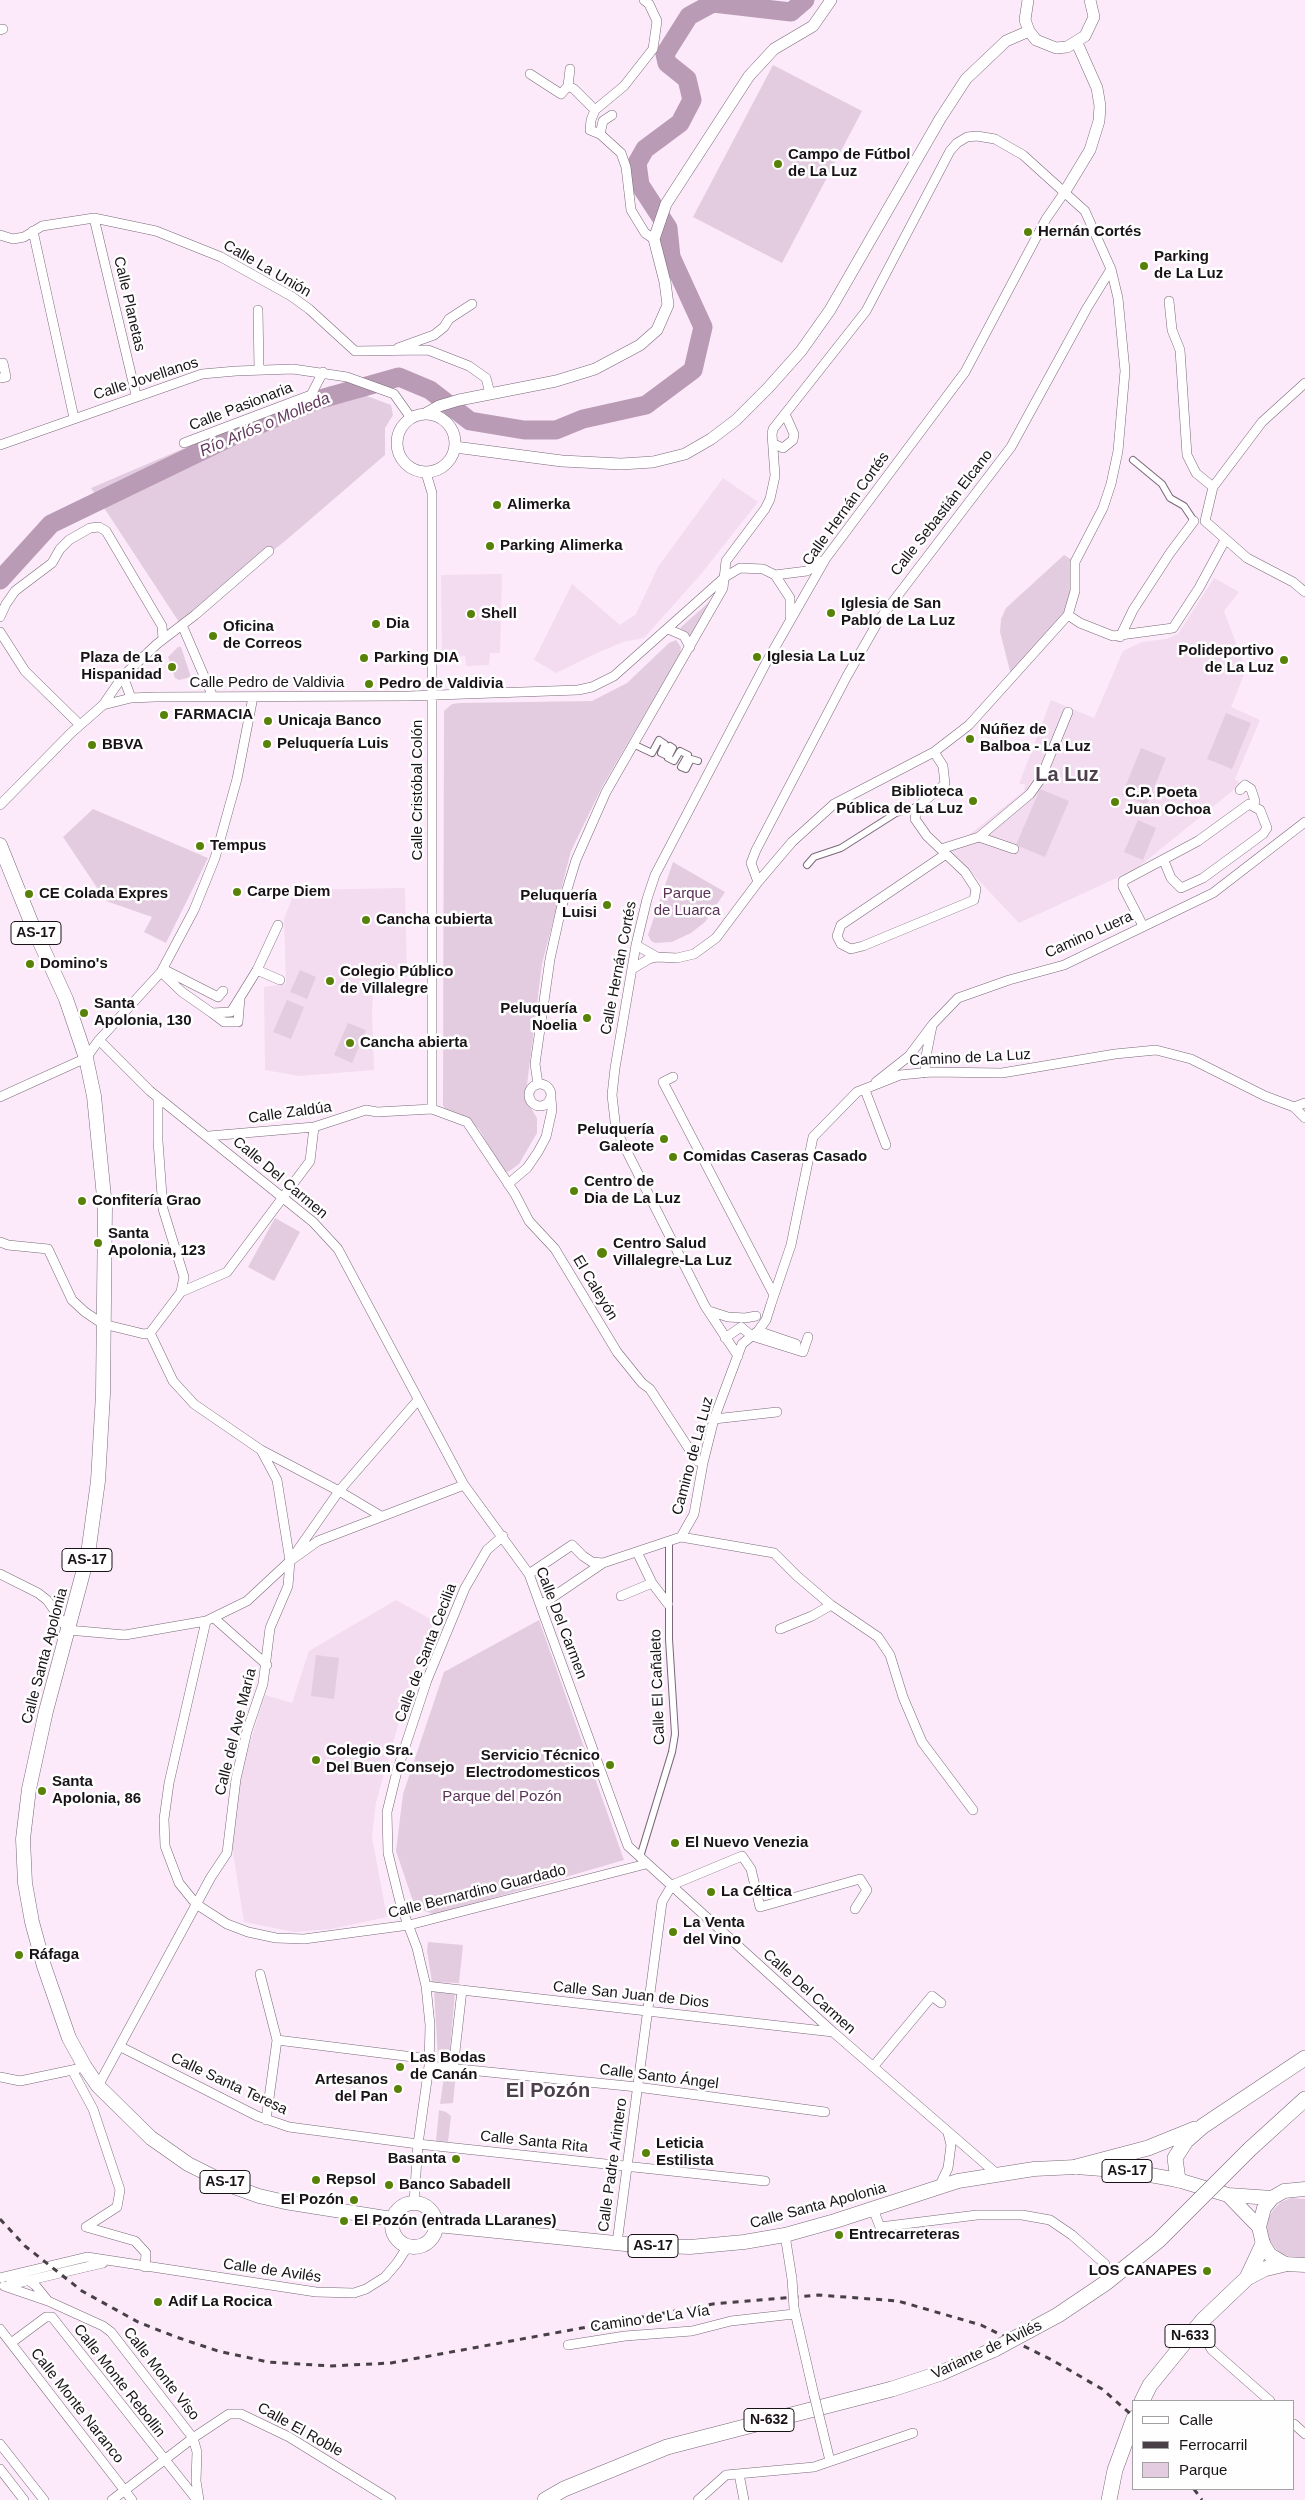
<!DOCTYPE html>
<meta charset="utf-8">
<style>
body{margin:0}
#map{position:relative;width:1305px;height:2500px;overflow:hidden;background:#fceafa;font-family:Arial,sans-serif}
canvas{display:block}
.legend{position:absolute;left:1132px;top:2400px;width:162px;height:90px;box-sizing:border-box;background:#fefefe;border:1px solid #a2a0a2;margin:0;padding:6px 9px;list-style:none;font-size:15px;color:#191318}
.legend li{display:flex;align-items:center;gap:10px;height:25px}
.legend b{width:25px;border:1px solid #a2a0a2}
</style>
<div id="map">
<canvas width="1305" height="2500"></canvas>
<ul class="legend">
<li><b style="height:6px;background:#fff"></b>Calle</li>
<li><b style="height:6px;background:#494047"></b>Ferrocarril</li>
<li><b style="height:14px;background:#e3cce0"></b>Parque</li>
</ul>
</div>
<script>
const ctx = document.querySelector('canvas').getContext('2d');
ctx.lineJoin = 'round';
function fill(path, color) { ctx.fillStyle = color; ctx.fill(path, 'evenodd'); }
const shape = rows => new Path2D(rows.map(r => 'M' + r).join(''));
function strokePath(path, color, width, dash) { ctx.strokeStyle = color; ctx.lineWidth = width; ctx.lineCap = dash ? 'butt' : 'round'; ctx.setLineDash(dash || []); ctx.stroke(path); }
function drawText(font, color, halo, rows, align = 'center') {
  ctx.font = font + ' Arial,sans-serif'; ctx.lineWidth = 5; ctx.setLineDash([]); ctx.textBaseline = 'middle'; ctx.strokeStyle = halo; ctx.fillStyle = color; for (const [text, x, y, turn = 0] of rows) {
    ctx.save(); ctx.translate(x, y); ctx.rotate((+turn || 0) * Math.PI / 180); ctx.textAlign = isNaN(turn) ? turn : align; if (halo) ctx.strokeText(text, 0, 0); ctx.fillText(text, 0, 0); ctx.restore();
  }
}
const built = shape([
 [723,478,758,502,701,574,644,638,623,642,597,653,556,673,534,660,572,584,620,625,636,614,658,567],
 [502,574,500,653,490,653,489,665,466,666,465,655,442,663,441,575],
 [1214,578,1239,592,1224,611,1246,670,1231,707,1260,720,1235,779,1241,784,1136,869,1019,923,947,847,965,838,1024,791,1025,784,1019,784,1051,700,1094,718,1123,651,1142,642,1166,639,1178,634],
 [405,888,407,977,374,977,372,1011,374,1070,299,1076,265,1070,264,987,286,984,284,919,295,890],
 [396,1600,434,1621,410,1684,376,1802,372,1838,387,1917,331,1929,294,1932,244,1922,232,1846,242,1768,265,1695,292,1703,309,1651]
]);
const green = shape([
 [773,65,862,111,782,263,693,217],
 [330,386,351,390,391,405,393,415,385,428,385,455,284,542,179,622,91,488],
 [1064,555,1075,562,1068,615,1012,679,1000,632,1001,619,1006,608],
 [717,595,691,636,680,628],
 [676,640,681,647,680,654,602,787,571,851,542,964,527,1085,526,1100,537,1118,537,1133,519,1164,508,1172,502,1170,479,1129,466,1118,446,1111,443,1105,444,711,452,704,460,703,592,701,627,683,669,643],
 [178,647,181,647,191,677,179,680,175,678,168,657],
 [1226,713,1251,723,1232,769,1207,759],
 [1141,748,1166,758,1147,805,1122,795],
 [1040,789,1069,801,1045,857,1016,845],
 [93,809,208,858,166,943,144,932,152,917,106,901,63,837],
 [1138,820,1156,828,1143,860,1124,852],
 [673,862,725,892,705,922,691,933,672,942,655,943,651,941,648,935],
 [300,970,316,977,307,999,290,992],
 [287,1000,304,1007,291,1039,273,1032],
 [348,1023,366,1030,352,1063,334,1055],
 [275,1218,300,1232,274,1281,248,1267],
 [539,1620,624,1860,435,1915,415,1907,396,1851,403,1794,444,1672],
 [316,1655,339,1658,334,1699,311,1696],
 [428,1942,463,1945,459,1983,432,1982,427,1951],
 [434,1990,455,1993,449,2059,438,2058],
 [451,2074,456,2074,453,2103,440,2104,444,2077],
 [439,2110,446,2112,451,2116,448,2142,436,2141],
 [1291,2198,1305,2199,1305,2257,1302,2258,1283,2255,1275,2248,1269,2239,1267,2229,1268,2218,1274,2209,1281,2202]
]);
const river = shape([
 [0,580,51,524,237,434,317,400,399,377,430,390,470,421,524,430,556,430,583,419,646,405,693,370,703,327,671,257,668,228,640,185,637,163,645,149,680,123,692,100,687,79,667,63,665,54,689,16,713,3,791,12,805,0]
]);
const pedestrian = shape([
 [1133,460,1162,484,1170,498,1184,506,1194,521],
 [633,744,652,753,659,740,665,744,661,753,665,755,670,746,673,748,668,758,674,761,680,751,688,755,681,767,686,769,691,759,698,761],
 [807,865,814,857,841,848,896,813,917,807],
 [640,1857,672,1752,675,1734,669,1639,669,1541]
]);
const minor = shape([
 [0,30,3,29],
 [570,69,568,86,574,89,595,110],
 [530,74,561,94,568,86],
 [612,115,603,121,600,134,590,130,591,120,595,110,624,86,653,49,657,21,649,4,644,0],
 [600,134,621,153,626,167,631,210,645,233,654,239],
 [94,218,136,395],
 [33,231,74,418],
 [0,235,13,239,24,237,42,226,94,218,156,231,221,257,291,296,309,309,355,351,428,350,469,366,486,378,490,393],
 [1169,301,1172,330,1180,350,1187,455,1196,473,1213,487],
 [258,310,259,370],
 [398,348,434,335,444,327,449,319,472,304],
 [0,364,3,363,6,377,0,378],
 [1305,383,1262,422,1213,487,1205,521,1247,558,1293,582,1305,592],
 [184,443,311,395,323,372],
 [774,444,783,448,793,440,794,434,786,416],
 [0,445,202,374,236,371,293,369,347,377,394,394,411,418],
 [426,473,432,493,432,1109],
 [775,575,807,571,821,561],
 [1068,615,1080,623,1113,636,1173,628,1199,588,1225,540],
 [0,617,6,604,15,591,52,563,60,549,69,540,90,528,99,527,106,531,162,626,163,639],
 [182,625,213,697],
 [668,629,684,636,690,647],
 [0,632,25,671,80,725],
 [1120,637,1133,610,1170,553,1194,521],
 [123,676,131,698],
 [103,705,131,698,155,697,409,696,578,690,592,687,614,676,725,577,740,568,763,569,775,575,790,598,790,617],
 [934,752,943,766,945,784,917,807,915,819,927,836,965,872,976,889,974,900,863,946,851,949,841,944,837,936,841,925,946,854],
 [1240,790,1245,785,1251,789,1255,801,1253,805],
 [0,805,71,733,103,705,123,676,157,644,195,615,269,551],
 [979,837,1014,849],
 [941,849,979,837,1030,794,1040,780,1068,712],
 [758,882,751,863,756,850,847,676,879,620,1011,447,1087,308,1111,269],
 [1143,926,1123,887,1123,881,1198,841,1249,804,1260,810,1267,828,1263,834,1203,878,1181,888,1171,878,1164,861],
 [163,969,218,997,223,991],
 [632,969,649,959,657,957],
 [257,970,280,980],
 [161,972,182,992,212,1013,231,1012,257,970,278,925],
 [212,1013,224,1022,238,1022,240,998],
 [99,1040,150,1091,313,1222,338,1249,464,1485,529,1574,628,1846,833,2032,997,2174],
 [926,1073,925,1061,932,1026],
 [673,1077,663,1082,774,1295],
 [876,1082,909,1056,933,1024,958,998,1009,980,1064,965,1213,893,1305,822],
 '529 1095a11 11 0 1 1 22 0a11 11 0 1 1-22 0Z',
 [538,1084,535,1064,550,959,561,909,576,860,606,792,723,588,726,561,765,509,770,499,775,476,772,434,773,429,866,311,950,151,957,143,967,137,977,136,995,139,1023,155,1085,211,1111,269,1118,298,1125,371,1118,451,1111,484,1103,508,1075,562,1075,591,1068,615,969,725,934,752,834,804,792,842,758,882,716,938,694,954,677,958,657,957,636,945],
 [865,1090,886,1145],
 [0,1097,86,1058,99,1040,161,972,194,910,215,858,237,779,253,697],
 [158,1098,158,1141,163,1209,184,1277,181,1292],
 [1294,1107,1305,1103],
 [209,1136,314,1127,366,1110,377,1112,432,1109,467,1122,515,1194,529,1221,555,1249,617,1352,642,1383,650,1389,697,1461,703,1463],
 [508,1184,527,1168,538,1152,546,1137,552,1110,551,1099],
 [0,1242,8,1245,48,1249,72,1300,85,1312,103,1324,144,1334,150,1333],
 [709,1311,728,1317,745,1318,756,1316],
 [758,1331,796,1344],
 [150,1333,173,1381,194,1404,261,1450,277,1480,290,1561],
 [150,1333,181,1292,227,1272,310,1161,314,1127],
 [725,1338,741,1327,752,1336,803,1352,808,1337],
 [738,1356,705,1306,616,1130,612,1095,615,1068,636,945,647,899,655,875,766,663,826,558,965,372,1046,219,1064,193],
 [714,1419,777,1412],
 [261,1450,339,1491,381,1516],
 [681,1537,694,1514,703,1463,714,1419,742,1344,758,1331,766,1320,771,1304,791,1245,813,1137,857,1092,900,1075,932,1072,1002,1073,1115,1054,1156,1050,1191,1059,1265,1096,1294,1107,1305,1118],
 [637,1552,652,1583,668,1604],
 [0,1574,38,1593,47,1600,68,1630,125,1635,206,1621,247,1601,290,1561,318,1541,464,1485],
 [529,1574,572,1545,583,1556,592,1562,603,1563],
 [621,1596,652,1583],
 [541,1605,603,1563,681,1537,774,1553,797,1576,831,1605,878,1637,890,1655,903,1697,922,1742,973,1810],
 [214,1618,267,1665],
 [206,1621,169,1783,164,1819,165,1846,179,1883,196,1904,227,1924,248,1932,276,1938,304,1939,409,1925,646,1864],
 [780,1629,812,1616,831,1605],
 [260,1974,277,2040,429,2059],
 [426,1986,833,2032],
 [121,2047,257,2116,289,2127,418,2144,765,2181],
 [429,2066,637,2087,825,2112],
 [873,2067,932,1996,941,2003],
 [453,2069,462,1990],
 [72,2070,93,2109,120,2190,117,2207,86,2227,135,2241,146,2253,145,2267],
 [0,2077,20,2081,77,2069],
 [98,2086,211,1877,227,1853,236,1779,247,1731,263,1684,270,1628,288,1586,290,1561,339,1491,418,1400],
 [266,2120,277,2040],
 [939,2187,948,2168,951,2145,948,2133],
 [414,2202,418,2144,429,2066,430,2025,426,1986,417,1948,401,1906,388,1853,387,1812,397,1771,427,1680,465,1588,487,1550,503,1536],
 [873,2209,880,2227,977,2215,1022,2215,1050,2220,1072,2235,1105,2264],
 [785,2235,792,2279],
 [617,2243,662,1902,672,1885,742,1856,751,1869,760,1907,860,1879,867,1890,855,1909],
 [0,2278,87,2257,316,2292,354,2293,366,2289,385,2277,397,2263,408,2246],
 [28,2280,35,2285,48,2301],
 [9,2285,103,2263],
 [4,2286,48,2301,103,2326,111,2332,193,2438,197,2452,196,2481,199,2500],
 [794,2308,814,2395],
 [1202,2321,1205,2339,1212,2350,1270,2401],
 [0,2329,132,2500],
 [11,2343,46,2317,52,2317,197,2500],
 [568,2345,625,2336,692,2331,731,2321,794,2314],
 [1294,2424,1305,2434],
 [822,2428,830,2461],
 [0,2444,44,2500],
 [0,2469,24,2500],
 [739,2474,744,2500],
 [112,2500,193,2438,229,2414,241,2414,289,2437,391,2500],
 [698,2500,726,2475,814,2467,913,2433]
]);
const tertiary = shape([
 [1028,0,1025,20,1029,31,1036,40,1056,48,1067,47,1085,36,1094,17,1090,0],
 [1064,193,1090,150,1099,121,1100,106,1097,88,1077,43],
 '397 443a29 29 0 1 1 58 0a29 29 0 1 1-58 0Z',
 [425,414,439,406,459,400,556,381,595,369,640,345,657,330,668,305,665,282,654,239,666,204,749,76,774,49,813,26,831,0],
 [455,447,562,461,621,464,653,462,685,454,711,439,736,420,768,388,801,351,830,310,940,119,966,79,1006,41,1029,31]
]);
const primary = shape([
 [0,845,33,927,66,999,86,1058,94,1096,105,1207,103,1394,98,1481,88,1554,46,1711,29,1789,23,1839,25,1883,32,1922,44,1966,69,2038,85,2067,98,2086,151,2138,188,2164,234,2187,259,2196,285,2202,392,2219],
 [1305,2189,1284,2191,1272,2198,1264,2208,1259,2227,1263,2244,1270,2255,1285,2264,1305,2265],
 [1228,2195,1259,2227],
 '392 2225a22 22 0 1 1 44 0a22 22 0 1 1-44 0Z',
 [437,2225,635,2245,690,2247,744,2242,785,2235,835,2221,958,2181,1034,2169,1076,2167,1128,2171,1178,2180,1228,2195,1272,2198]
]);
const trunk = shape([
 [1250,2149,1305,2099],
 [1076,2167,1148,2148,1195,2129],
 [1178,2180,1175,2158,1186,2141,1203,2126,1305,2058],
 [1247,2278,1263,2244],
 [1142,2401,1150,2385,1202,2321,1247,2278,1264,2269,1285,2264],
 [545,2500,564,2489,667,2447,892,2389,941,2373,995,2349],
 [1109,2500,1115,2470,1134,2418]
]);
const rail = shape([
 [0,2219,25,2246,82,2291,138,2322,176,2337,218,2351,268,2362,330,2366,391,2363,713,2304,818,2295,898,2301,981,2325,1052,2360,1102,2389,1134,2417],
 [1194,2489,1202,2500]
]);
const minorBridge = shape([
 [792,2279,794,2308],
 [814,2395,822,2428]
]);
const trunkBridge = shape([
 [995,2349,1058,2315,1107,2282,1158,2241,1250,2149]
]);
const markers = [
 [778,164,5,"#588207"],
 [1028,232,5,"#588207"],
 [1144,266,5,"#588207"],
 [497,505,5,"#588207"],
 [490,546,5,"#588207"],
 [831,613,5,"#588207"],
 [471,614,5,"#588207"],
 [376,624,5,"#588207"],
 [213,636,5,"#588207"],
 [757,657,5,"#588207"],
 [364,658,5,"#588207"],
 [1284,660,5,"#588207"],
 [172,667,5,"#588207"],
 [369,684,5,"#588207"],
 [164,715,5,"#588207"],
 [268,721,5,"#588207"],
 [970,739,5,"#588207"],
 [267,744,5,"#588207"],
 [92,745,5,"#588207"],
 [973,801,5,"#588207"],
 [1115,802,5,"#588207"],
 [200,846,5,"#588207"],
 [237,892,5,"#588207"],
 [29,894,5,"#588207"],
 [607,905,5,"#588207"],
 [366,920,5,"#588207"],
 [30,964,5,"#588207"],
 [330,981,5,"#588207"],
 [84,1013,5,"#588207"],
 [587,1018,5,"#588207"],
 [350,1043,5,"#588207"],
 [664,1139,5,"#588207"],
 [673,1157,5,"#588207"],
 [574,1191,5,"#588207"],
 [82,1201,5,"#588207"],
 [98,1243,5,"#588207"],
 [602,1253,6,"#588207"],
 [316,1760,5,"#588207"],
 [610,1765,5,"#588207"],
 [42,1791,5,"#588207"],
 [675,1843,5,"#588207"],
 [711,1892,5,"#588207"],
 [673,1932,5,"#588207"],
 [19,1955,5,"#588207"],
 [400,2067,5,"#588207"],
 [398,2089,5,"#588207"],
 [646,2153,5,"#588207"],
 [456,2159,5,"#588207"],
 [316,2180,5,"#588207"],
 [389,2185,5,"#588207"],
 [354,2200,5,"#588207"],
 [344,2221,5,"#588207"],
 [839,2235,5,"#588207"],
 [1207,2271,5,"#588207"],
 [158,2302,5,"#588207"]
];
const shields = [
 [36,933,50],
 [87,1560,50],
 [1127,2171,50],
 [225,2182,50],
 [653,2246,50],
 [1190,2336,50],
 [769,2420,50]
];
const shieldNames = [
 ["AS-17",36,933],
 ["AS-17",87,1560],
 ["AS-17",1127,2171],
 ["AS-17",225,2182],
 ["AS-17",653,2246],
 ["N-633",1190,2336],
 ["N-632",769,2420]
];
const poiNames = [
 ["Campo de Fútbol",788,155],
 ["de La Luz",788,172],
 ["Hernán Cortés",1038,232],
 ["Parking",1154,257],
 ["de La Luz",1154,274],
 ["Alimerka",507,505],
 ["Parking Alimerka",500,546],
 ["Iglesia de San",841,604],
 ["Pablo de La Luz",841,621],
 ["Shell",481,614],
 ["Dia",386,624],
 ["Oficina",223,627],
 ["de Correos",223,644],
 ["Polideportivo",1274,651,"right"],
 ["de La Luz",1274,668,"right"],
 ["Iglesia La Luz",767,657],
 ["Plaza de La",162,658,"right"],
 ["Hispanidad",162,675,"right"],
 ["Parking DIA",374,658],
 ["Pedro de Valdivia",379,684],
 ["FARMACIA",174,715],
 ["Unicaja Banco",278,721],
 ["Núñez de",980,730],
 ["Balboa - La Luz",980,747],
 ["Peluquería Luis",277,744],
 ["BBVA",102,745],
 ["Biblioteca",963,792,"right"],
 ["Pública de La Luz",963,809,"right"],
 ["C.P. Poeta",1125,793],
 ["Juan Ochoa",1125,810],
 ["Tempus",210,846],
 ["Carpe Diem",247,892],
 ["CE Colada Expres",39,894],
 ["Peluquería",597,896,"right"],
 ["Luisi",597,913,"right"],
 ["Cancha cubierta",376,920],
 ["Domino's",40,964],
 ["Colegio Público",340,972],
 ["de Villalegre",340,989],
 ["Santa",94,1004],
 ["Apolonia, 130",94,1021],
 ["Peluquería",577,1009,"right"],
 ["Noelia",577,1026,"right"],
 ["Cancha abierta",360,1043],
 ["Peluquería",654,1130,"right"],
 ["Galeote",654,1147,"right"],
 ["Comidas Caseras Casado",683,1157],
 ["Centro de",584,1182],
 ["Dia de La Luz",584,1199],
 ["Confitería Grao",92,1201],
 ["Santa",108,1234],
 ["Apolonia, 123",108,1251],
 ["Centro Salud",613,1244],
 ["Villalegre-La Luz",613,1261],
 ["Colegio Sra.",326,1751],
 ["Del Buen Consejo",326,1768],
 ["Servicio Técnico",600,1756,"right"],
 ["Electrodomesticos",600,1773,"right"],
 ["Santa",52,1782],
 ["Apolonia, 86",52,1799],
 ["El Nuevo Venezia",685,1843],
 ["La Céltica",721,1892],
 ["La Venta",683,1923],
 ["del Vino",683,1940],
 ["Ráfaga",29,1955],
 ["Las Bodas",410,2058],
 ["de Canán",410,2075],
 ["Artesanos",388,2080,"right"],
 ["del Pan",388,2097,"right"],
 ["Leticia",656,2144],
 ["Estilista",656,2161],
 ["Basanta",446,2159,"right"],
 ["Repsol",326,2180],
 ["Banco Sabadell",399,2185],
 ["El Pozón",344,2200,"right"],
 ["El Pozón (entrada LLaranes)",354,2221],
 ["Entrecarreteras",849,2235],
 ["LOS CANAPES",1197,2271,"right"],
 ["Adif La Rocica",168,2302]
];
const streetNames = [
 ["Calle La Unión",267,269,30],
 ["Calle Planetas",129,304,77],
 ["Calle Jovellanos",146,379,-18],
 ["Calle Pasionaria",241,407,-21],
 ["Calle Hernán Cortés",846,509,-54],
 ["Calle Sebastián Elcano",942,513,-52],
 ["Calle Pedro de Valdivia",267,683],
 ["Calle Cristóbal Colón",418,790,-90],
 ["Camino Luera",1089,935,-24],
 ["Calle Hernán Cortés",619,968,-79],
 ["Camino de La Luz",970,1058,-3],
 ["Calle Zaldúa",290,1113,-8],
 ["Calle Del Carmen",280,1178,40],
 ["El Caleyón",595,1288,59],
 ["Camino de La Luz",693,1456,-75],
 ["Calle Del Carmen",561,1623,69],
 ["Calle de Santa Cecilia",426,1653,-69],
 ["Calle Santa Apolonia",45,1656,-75],
 ["Calle El Cañaleto",658,1687,-92],
 ["Calle del Ave María",236,1732,-76],
 ["Calle Bernardino Guardado",477,1892,-14],
 ["Calle Del Carmen",809,1992,42],
 ["Calle San Juan de Dios",631,1995,6],
 ["Calle Santo Ángel",659,2077,7],
 ["Calle Santa Teresa",229,2084,25],
 ["Calle Santa Rita",534,2142,6],
 ["Calle Padre Arintero",613,2165,-82],
 ["Calle Santa Apolonia",818,2206,-15],
 ["Calle de Avilés",272,2271,8],
 ["Camino de La Vía",650,2319,-8],
 ["Variante de Avilés",987,2350,-25],
 ["Calle Monte Viso",161,2374,52],
 ["Calle Monte Rebollin",119,2381,52],
 ["Calle Monte Naranco",77,2406,52],
 ["Calle El Roble",300,2430,29]
];
const parkNames = [
 ["Parque",687,894],
 ["de Luarca",687,911],
 ["Parque del Pozón",502,1797]
];
const waterNames = [
 ["Río Arlós o Molleda",265,425,-23]
];
const districtNames = [
 ["La Luz",1067,775],
 ["El Pozón",548,2091]
];
fill(built, '#f3dbf0');
fill(green, '#e3cce0');
strokePath(river, '#ba9bb6', 19);
strokePath(pedestrian, '#786977', 8);
strokePath(minor, '#786977', 10);
strokePath(tertiary, '#786977', 12);
strokePath(primary, '#786977', 15);
strokePath(trunk, '#786977', 16);
strokePath(pedestrian, '#fff', 6);
strokePath(minor, '#fff', 9);
strokePath(tertiary, '#fff', 11);
strokePath(primary, '#fff', 14);
strokePath(trunk, '#fff', 15);
strokePath(rail, '#494047', 3, [6, 6]);
strokePath(minorBridge, '#786977', 10, []);
strokePath(trunkBridge, '#786977', 16, []);
strokePath(minorBridge, '#fff', 9);
strokePath(trunkBridge, '#fff', 15);
for (const [x, y, r, color] of markers) { const dot = new Path2D(); dot.arc(x, y, r, 0, 2 * Math.PI); ctx.fillStyle = color; ctx.fill(dot); strokePath(dot, '#fefefe', 2); }
for (const [x, y, w] of shields) { const box = new Path2D(); box.roundRect(x - w / 2, y - 11.5, w, 23, 4); ctx.fillStyle = '#fefefe'; ctx.fill(box); strokePath(box, '#191318', 1); }
drawText('bold 14px', '#191318', null, shieldNames);
drawText('bold 15px', '#191318', '#fefefe', poiNames, 'left');
drawText('15px', '#191318', '#fefefe', streetNames);
drawText('15px', '#5a3157', '#fefefe', parkNames);
drawText('italic 16px', '#62385f', '#fefefe', waterNames);
drawText('bold 20px', '#4d3f4c', '#fefefe', districtNames);
</script>
